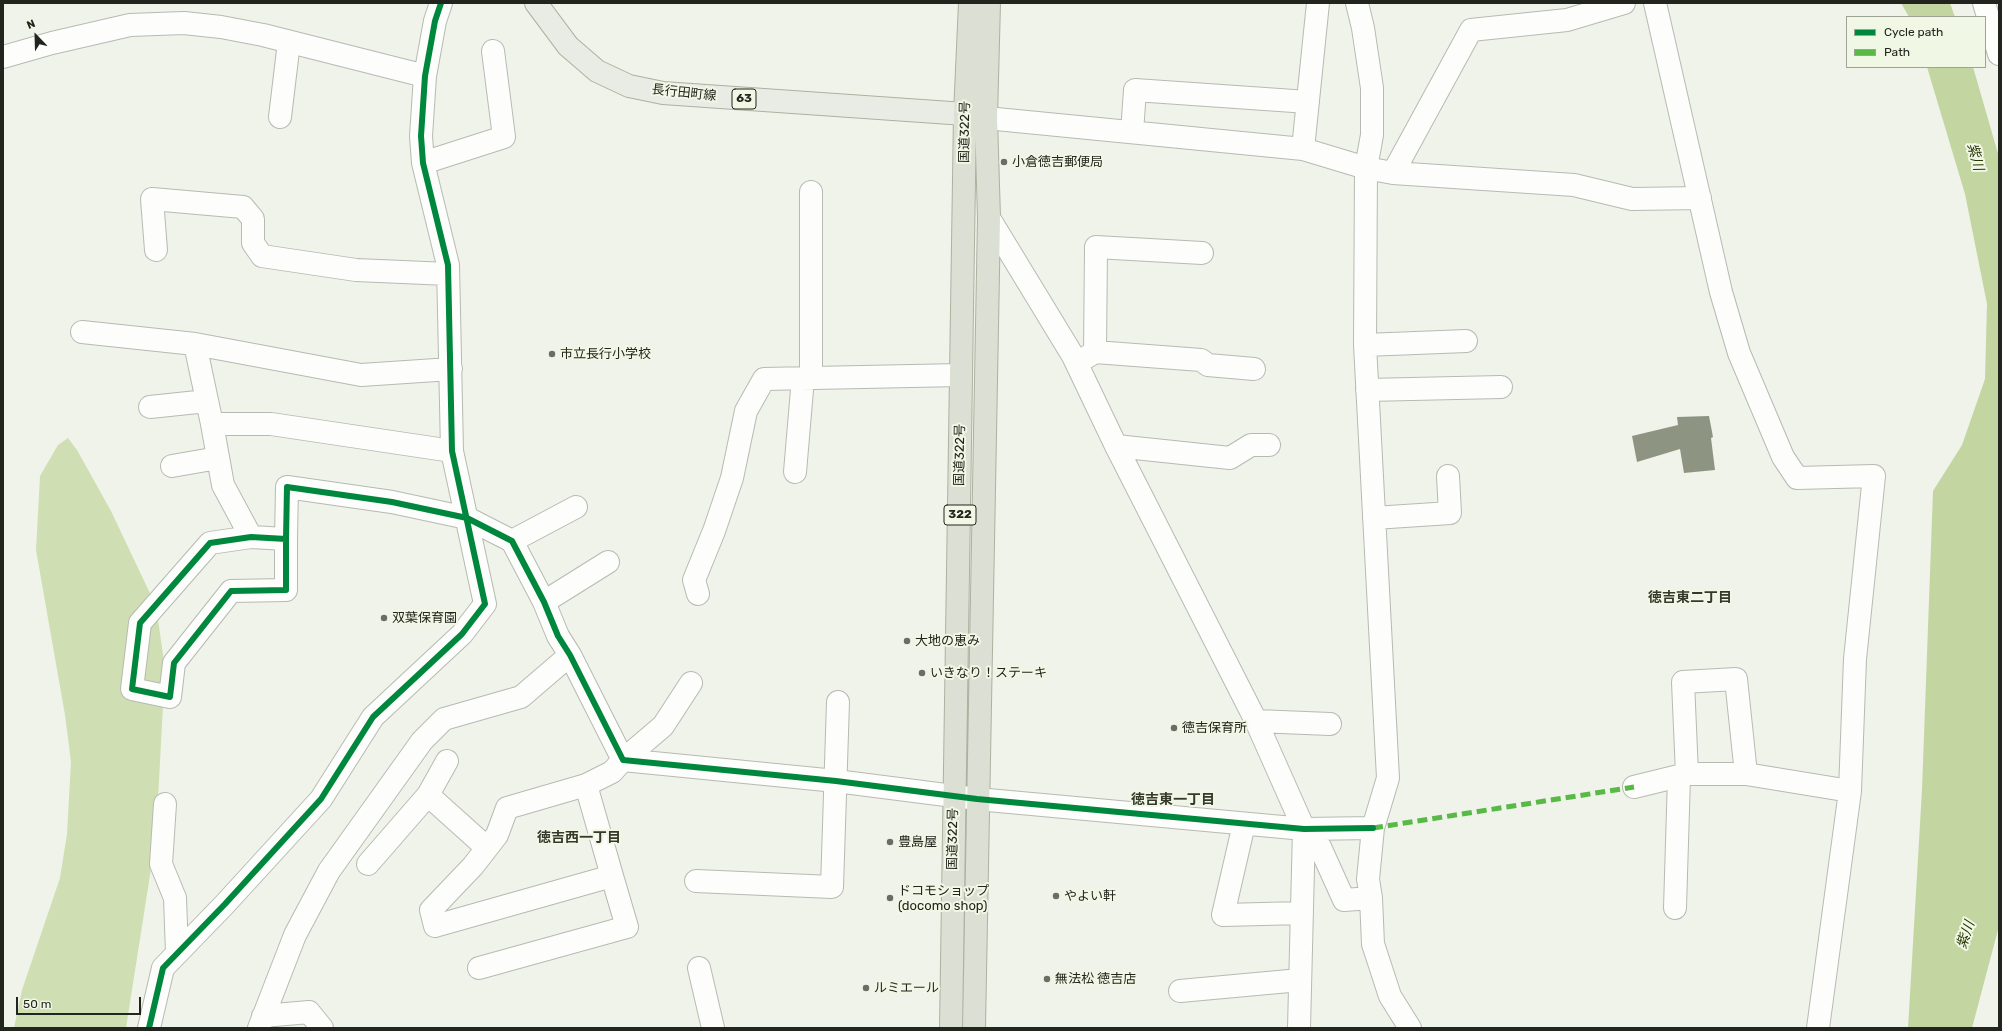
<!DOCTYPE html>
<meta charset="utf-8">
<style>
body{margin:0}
#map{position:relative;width:2002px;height:1031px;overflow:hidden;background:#eff3e9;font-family:Rubik,sans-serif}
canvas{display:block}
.frame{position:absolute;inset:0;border:4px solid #22251e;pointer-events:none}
.legend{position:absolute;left:1846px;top:16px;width:140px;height:52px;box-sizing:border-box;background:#f0f7e5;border:1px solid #9ea395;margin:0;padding:5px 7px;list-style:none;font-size:12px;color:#22251e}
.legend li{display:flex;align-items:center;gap:8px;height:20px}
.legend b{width:20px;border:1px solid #9ea395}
.north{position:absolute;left:16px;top:16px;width:40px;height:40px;-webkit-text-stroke:3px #f0f7e5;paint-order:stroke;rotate:337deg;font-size:11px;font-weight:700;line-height:16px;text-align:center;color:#22251e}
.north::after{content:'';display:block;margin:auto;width:14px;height:18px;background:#22251e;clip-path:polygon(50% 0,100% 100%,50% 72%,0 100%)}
.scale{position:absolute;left:16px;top:997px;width:125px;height:18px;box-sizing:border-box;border:2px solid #22251e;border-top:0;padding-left:5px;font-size:12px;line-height:14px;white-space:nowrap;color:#22251e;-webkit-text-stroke:3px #f0f7e5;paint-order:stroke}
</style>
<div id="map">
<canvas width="2002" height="1031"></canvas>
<div class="frame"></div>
<ul class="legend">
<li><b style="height:5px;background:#00873e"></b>Cycle path</li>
<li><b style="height:5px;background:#58b947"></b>Path</li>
</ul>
<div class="north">N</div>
<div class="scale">50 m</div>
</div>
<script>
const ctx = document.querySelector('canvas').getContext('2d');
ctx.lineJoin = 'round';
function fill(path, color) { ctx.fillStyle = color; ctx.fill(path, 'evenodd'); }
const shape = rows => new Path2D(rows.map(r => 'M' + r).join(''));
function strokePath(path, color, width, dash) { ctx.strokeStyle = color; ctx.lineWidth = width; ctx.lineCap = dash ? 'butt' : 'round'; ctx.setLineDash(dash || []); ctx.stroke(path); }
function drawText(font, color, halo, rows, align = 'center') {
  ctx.font = font + ' Rubik,"Noto Sans JP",sans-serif'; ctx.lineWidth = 4; ctx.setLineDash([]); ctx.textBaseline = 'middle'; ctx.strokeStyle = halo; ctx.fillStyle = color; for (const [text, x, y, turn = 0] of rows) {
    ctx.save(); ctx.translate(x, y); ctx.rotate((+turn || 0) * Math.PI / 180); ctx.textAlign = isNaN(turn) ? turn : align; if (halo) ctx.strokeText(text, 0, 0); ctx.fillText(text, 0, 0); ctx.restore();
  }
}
const forest = shape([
 [68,438,77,450,111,511,156,606,165,668,156,837,126,1028,14,1028,22,990,60,878,67,834,71,762,65,715,36,550,40,476,58,445]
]);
const water = shape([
 [1901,3,1950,3,1955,17,1909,17],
 [1927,67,1973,67,1999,157,1999,926,1972,1028,1908,1028,1922,790,1933,491,1962,445,1985,379,1987,304,1965,194]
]);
const building = shape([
 [1709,416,1713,437,1711,438,1715,470,1684,473,1680,449,1637,462,1632,436,1678,425,1677,417]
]);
const minor = shape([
 [1357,3,1363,28,1372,88,1372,135,1366,168,1365,345,1388,778,1373,828,1368,879,1371,898],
 [1655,3,1721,292,1739,353,1783,457,1797,478,1874,476,1855,659,1850,791,1818,1028],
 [1984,3,1999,54],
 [3,57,52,43,130,25,184,23,221,27,263,35,425,76],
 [280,117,289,42],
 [986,118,1303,149,1366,168,1393,173,1574,185,1632,199,1700,198],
 [1132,132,1135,90,1308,102],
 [1303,149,1318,3],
 [423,163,504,137,493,51],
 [1393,173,1471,30,1567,20,1624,3],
 [811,192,811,378],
 [989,218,1073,356,1116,446,1256,721,1304,829,1320,847,1344,900,1371,898,1373,944,1390,996,1410,1028],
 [156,250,152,199,243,207,253,219,253,243,262,256,356,270,448,274],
 [82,332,195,344,361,375,451,369],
 [195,344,212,424],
 [1365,345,1466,341],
 [1095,352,1201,360,1208,365,1254,369],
 [1077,363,1095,352,1096,247,1202,253],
 [1367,390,1501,387],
 [150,407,207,401],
 [1116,446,1230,458,1251,445,1269,445],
 [172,466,218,458],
 [795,472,803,378],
 [1374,518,1450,513,1448,476],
 [251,537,223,485,212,424,271,424,452,451],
 [286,539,251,537,210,543,140,623,132,689,170,697,174,663,231,591,286,590,286,539,287,487,392,502,467,518,512,541,544,602,558,636,570,655,623,760,836,781,977,799,1304,829,1373,828],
 [512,541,576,507],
 [698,594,694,580,714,531,732,478,746,411,764,379,961,375],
 [544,602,608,562],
 [1256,721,1330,724],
 [447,761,428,795,487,848],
 [1687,774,1683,682,1736,679,1746,774],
 [586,785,612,772,623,760,663,726,691,683],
 [1634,787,1687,774,1746,774,1850,791],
 [165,804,161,864,175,898,177,953],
 [1244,824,1223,915,1302,913],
 [368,864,428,795],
 [696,881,832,887,838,702],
 [1675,908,1679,777],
 [479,968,627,927,612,876,586,785,507,808,497,835,487,848,473,866,431,910,435,926,612,876],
 [699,968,713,1028],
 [1180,991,1300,980],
 [263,1016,309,1012,322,1028],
 [149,1028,163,968,225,904,321,799,373,717,462,634,485,604,452,451,448,265,423,163,421,136,425,76,435,21,441,3],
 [259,1028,295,935,329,871,422,741,444,719,521,697,570,655],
 [1299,1028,1304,829]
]);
const major = shape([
 [536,3,568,46,597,71,629,86,663,93,965,114,983,117]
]);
const highway = shape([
 [951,1028,965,114,970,3],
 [974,1028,989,218,986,118,989,3]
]);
const quiet = shape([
 [1373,828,1634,787]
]);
const cycleway = shape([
 [286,539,251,537,210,543,140,623,132,689,170,697,174,663,231,591,286,590,286,539,287,487,392,502,467,518,512,541,544,602,558,636,570,655,623,760,836,781,977,799,1304,829,1373,828],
 [149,1028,163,968,225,904,321,799,373,717,462,634,485,604,452,451,448,265,423,163,421,136,425,76,435,21,441,3]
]);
const markers = [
 [1004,162,4,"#6a6d65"],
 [552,354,4,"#6a6d65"],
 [384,618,4,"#6a6d65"],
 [907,641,4,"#6a6d65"],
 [922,673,4,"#6a6d65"],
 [1174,728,4,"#6a6d65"],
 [890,842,4,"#6a6d65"],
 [1056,896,4,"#6a6d65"],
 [890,898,4,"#6a6d65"],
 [1047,979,4,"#6a6d65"],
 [866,988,4,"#6a6d65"]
];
const shields = [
 [744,99,24],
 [960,515,32]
];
const shieldNames = [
 ["63",744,99],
 ["322",960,515]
];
const streetNames = [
 ["長行田町線",684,93,6],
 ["国道322号",965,132,-89],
 ["国道322号",960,455,-89],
 ["国道322号",953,839,-89]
];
const poiNames = [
 ["小倉徳吉郵便局",1012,162],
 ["市立長行小学校",560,354],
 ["双葉保育園",392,618],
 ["大地の恵み",915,641],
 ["いきなり！ステーキ",930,673],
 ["徳吉保育所",1182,728],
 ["豊島屋",898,842],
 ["ドコモショップ",898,891],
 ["(docomo shop)",898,906],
 ["やよい軒",1064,896],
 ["無法松 徳吉店",1055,979],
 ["ルミエール",874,988]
];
const waterNames = [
 ["紫川",1975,157,75],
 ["紫川",1966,935,-71]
];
const neighbourhoodNames = [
 ["徳吉東二丁目",1690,598],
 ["徳吉東一丁目",1173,800],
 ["徳吉西一丁目",579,838]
];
fill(forest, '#cfdfb3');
fill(water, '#c3d6a1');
fill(building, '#8e9482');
strokePath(minor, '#b7bab3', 24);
strokePath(major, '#abb2a0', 24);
strokePath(highway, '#abb2a0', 24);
strokePath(minor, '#fdfdfc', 22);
strokePath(major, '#e9ece4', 22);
strokePath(highway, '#dce0d4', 22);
strokePath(quiet, '#58b947', 5, [10, 5]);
strokePath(cycleway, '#00873e', 6);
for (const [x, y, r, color] of markers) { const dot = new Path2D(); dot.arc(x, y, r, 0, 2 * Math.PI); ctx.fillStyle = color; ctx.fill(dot); strokePath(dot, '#f0f7e5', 1.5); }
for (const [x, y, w] of shields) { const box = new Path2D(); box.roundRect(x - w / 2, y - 10, w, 20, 3); ctx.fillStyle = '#f0f7e5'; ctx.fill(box); strokePath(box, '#22251e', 1); }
drawText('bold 12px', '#22251e', null, shieldNames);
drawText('13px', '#22251e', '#f0f7e5', streetNames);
drawText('13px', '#22251e', '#f0f7e5', poiNames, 'left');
drawText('italic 14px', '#263600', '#f0f7e5', waterNames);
drawText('bold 14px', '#34392c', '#f0f7e5', neighbourhoodNames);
</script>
